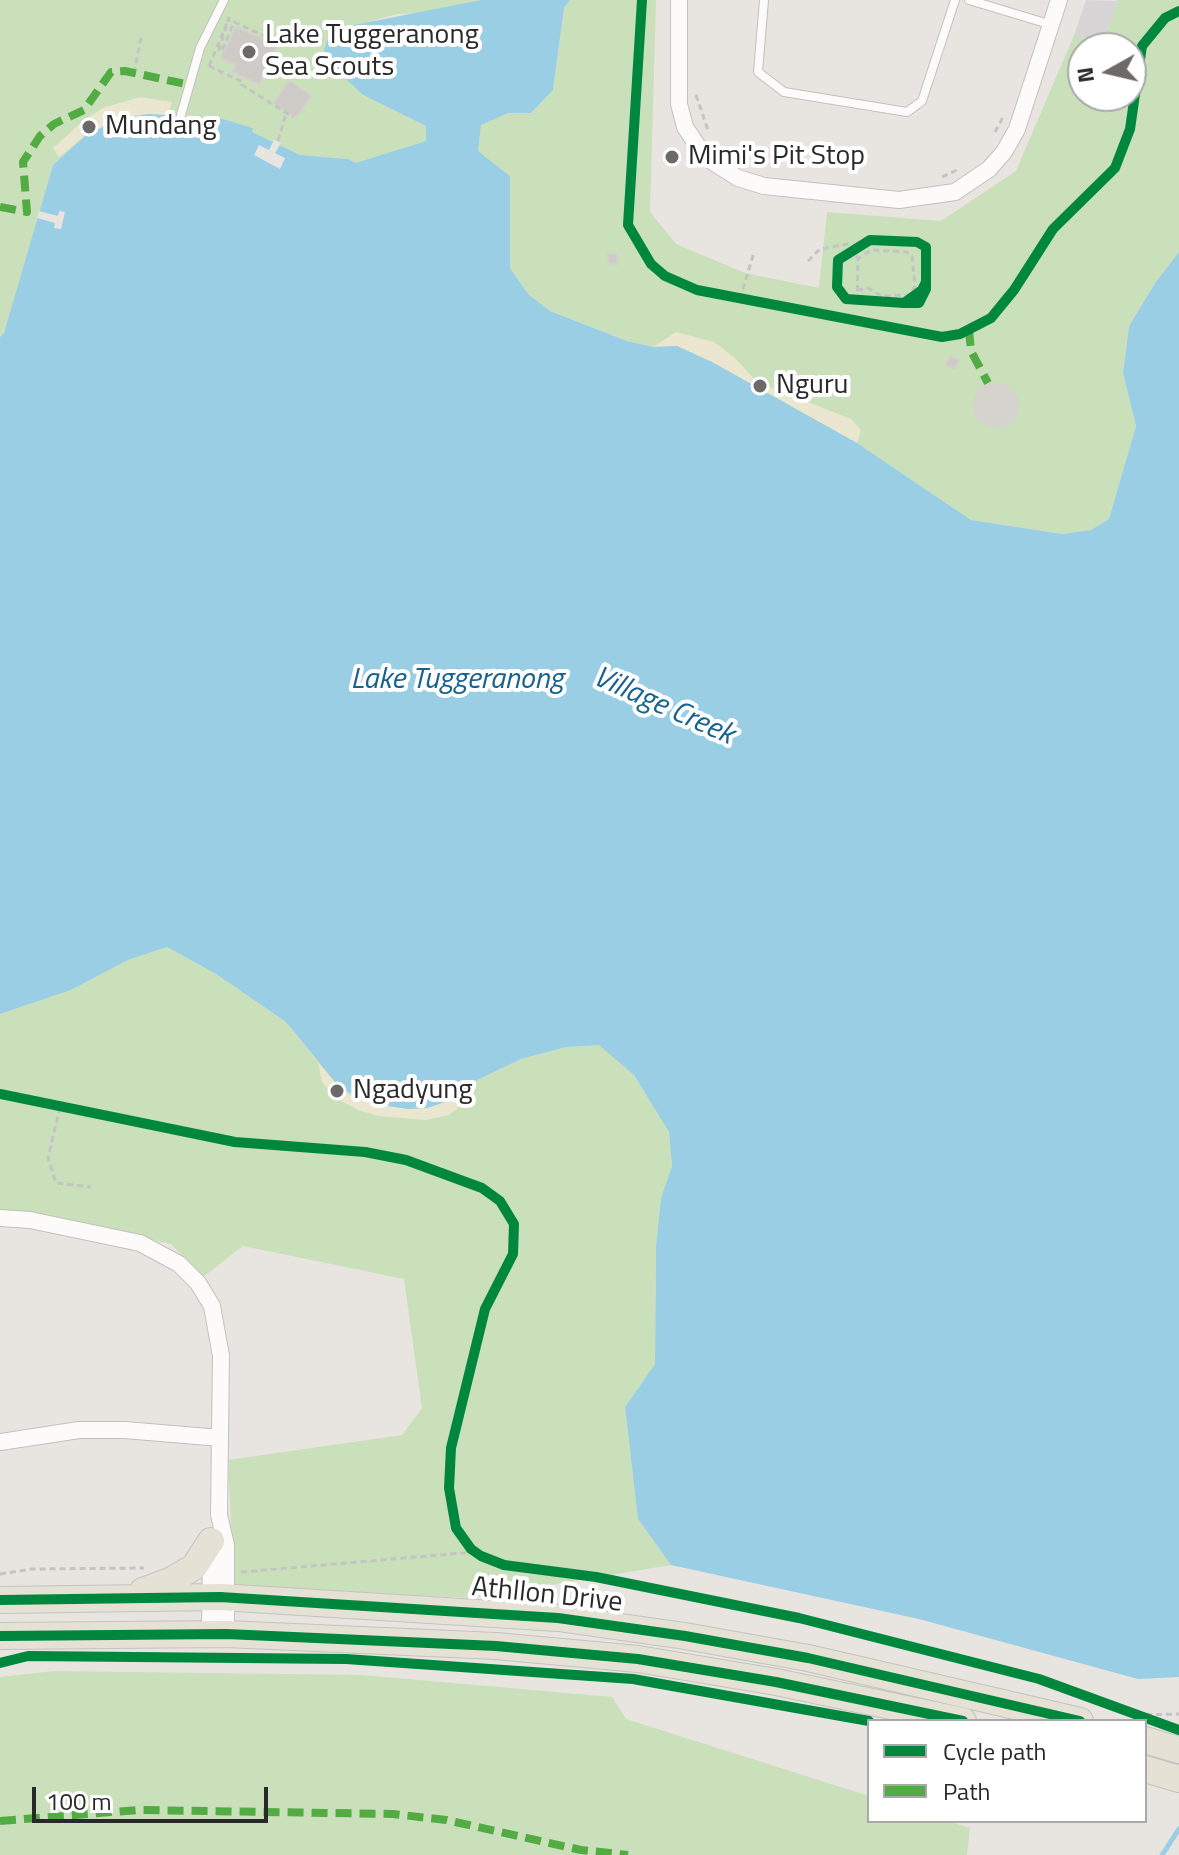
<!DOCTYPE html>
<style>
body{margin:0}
#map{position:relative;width:1179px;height:1855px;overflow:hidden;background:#e8e4e0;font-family:"Titillium Web",sans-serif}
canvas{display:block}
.legend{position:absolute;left:867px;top:1719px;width:280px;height:104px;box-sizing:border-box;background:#fff;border:2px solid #a9a9a9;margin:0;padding:10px 14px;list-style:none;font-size:24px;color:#292929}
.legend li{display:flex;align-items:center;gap:16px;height:40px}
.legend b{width:40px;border:2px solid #a9a9a9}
.north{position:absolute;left:1067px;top:32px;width:80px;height:80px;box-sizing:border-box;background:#fff;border:2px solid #a9a9a9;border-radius:50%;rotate:262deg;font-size:22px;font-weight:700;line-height:32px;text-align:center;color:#292929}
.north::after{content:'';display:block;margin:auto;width:28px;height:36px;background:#6c6a69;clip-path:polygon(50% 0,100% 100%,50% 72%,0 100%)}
.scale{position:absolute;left:32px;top:1787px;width:236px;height:36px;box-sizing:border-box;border:4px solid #292929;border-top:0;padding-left:10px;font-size:24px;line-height:28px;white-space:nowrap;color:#292929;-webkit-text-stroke:6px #fff;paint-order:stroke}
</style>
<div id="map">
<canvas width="1179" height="1855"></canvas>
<ul class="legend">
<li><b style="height:10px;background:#00873e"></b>Cycle path</li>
<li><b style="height:10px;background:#53ab44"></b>Path</li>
</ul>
<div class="north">N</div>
<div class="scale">100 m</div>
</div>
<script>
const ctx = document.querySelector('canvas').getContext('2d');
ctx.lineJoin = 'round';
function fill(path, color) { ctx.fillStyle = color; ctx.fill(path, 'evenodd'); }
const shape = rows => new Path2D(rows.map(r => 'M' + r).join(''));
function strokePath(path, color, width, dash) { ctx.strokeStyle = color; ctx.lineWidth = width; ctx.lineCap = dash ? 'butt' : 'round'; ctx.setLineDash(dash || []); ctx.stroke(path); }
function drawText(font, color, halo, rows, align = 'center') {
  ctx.font = font + ' "Titillium Web",sans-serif'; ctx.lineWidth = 8; ctx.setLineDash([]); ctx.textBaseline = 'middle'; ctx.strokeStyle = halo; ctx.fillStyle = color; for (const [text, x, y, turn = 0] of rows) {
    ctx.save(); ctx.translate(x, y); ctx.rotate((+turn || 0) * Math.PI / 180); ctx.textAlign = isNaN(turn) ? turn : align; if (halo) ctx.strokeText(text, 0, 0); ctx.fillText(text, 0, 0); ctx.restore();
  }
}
const industrial = shape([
 [1086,0,1118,1,1105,38,1090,41,1074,35]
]);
const green = shape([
 [0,0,481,0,425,13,397,14,333,32,347,80,363,95,426,126,426,141,372,160,356,163,348,159,300,155,251,132,253,128,197,116,148,114,121,118,86,135,53,165,4,334,0,337],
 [570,0,656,0,650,212,676,244,745,273,819,288,827,212,941,221,1016,171,1074,35,1090,41,1105,38,1118,1,1115,0,1179,0,1179,252,1155,283,1129,326,1123,373,1136,426,1109,519,1091,530,1062,534,971,520,857,443,712,362,677,346,653,347,627,341,550,311,528,294,510,268,510,176,478,151,481,124,508,113,531,113,553,90,564,8],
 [1083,48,1131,48,1131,96,1083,96],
 [167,947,216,974,286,1022,318,1062,471,1083,521,1059,566,1047,599,1044,634,1075,669,1131,672,1166,661,1198,656,1246,655,1364,625,1407,638,1519,671,1565,471,1598,234,1586,228,1460,402,1435,422,1408,404,1279,243,1246,203,1277,171,1244,27,1212,0,1211,0,1014,71,990,128,960],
 [54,1671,362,1675,612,1697,626,1719,869,1796,869,1821,947,1821,970,1828,967,1855,0,1855,0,1677]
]);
const sand = shape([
 [140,97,172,102,168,116,86,135,59,157,53,148,85,119,103,108],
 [676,332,714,342,734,357,757,382,851,419,861,430,857,443,712,362,677,346,653,347],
 [318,1062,340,1088,355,1098,408,1109,427,1108,466,1095,464,1103,449,1115,426,1120,379,1116,358,1110,334,1097,322,1082]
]);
const plaza = shape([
 '973 405a23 23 0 1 1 46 0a23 23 0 1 1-46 0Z'
]);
const water = shape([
 [481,0,570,0,564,8,553,90,531,113,508,113,481,125,478,151,510,176,510,268,528,294,550,311,627,341,653,347,677,346,712,362,857,443,971,520,1062,534,1091,530,1109,519,1136,426,1123,373,1129,326,1155,283,1179,252,1179,1677,1138,1679,919,1619,671,1565,638,1519,625,1407,655,1364,656,1246,661,1198,672,1166,669,1132,634,1075,599,1045,566,1047,521,1059,471,1083,466,1095,427,1108,408,1109,374,1104,340,1088,286,1022,216,974,167,947,128,960,71,990,0,1014,0,337,4,333,53,165,86,135,121,118,148,114,219,118,253,128,252,132,300,155,348,159,356,163,426,141,426,126,363,95,347,80,324,51,327,41,333,32,344,27]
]);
const pier = shape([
 [274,140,281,143,275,153,285,158,280,169,254,155,259,145,269,150],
 [39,211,58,216,59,211,65,212,61,229,54,228,55,223,37,218]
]);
const stream = shape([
 [1162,1855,1179,1829]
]);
const building = shape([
 [236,27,277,46,259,84,233,72,236,65,221,58,236,27],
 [289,81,311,96,295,118,274,103,289,81],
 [608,254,617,254,617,264,609,264,608,254],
 [950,356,959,360,955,369,946,365,950,356]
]);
const path = shape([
 [209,66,229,18,219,50,222,51,234,22,269,38,268,40],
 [209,66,243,82,242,85,293,117],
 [134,73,141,37],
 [696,95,709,133],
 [995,132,1003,117],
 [278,141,286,113],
 [942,177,957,170],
 [808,261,820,249,849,244,858,259],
 [740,299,754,252],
 [857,301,858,259,871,250,907,252,912,256,915,286,910,295,881,296,868,288,858,290],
 [60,1107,48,1158,56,1183,91,1187],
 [241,1572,475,1552],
 [0,1574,32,1569,144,1568],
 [1136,1715,1179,1714]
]);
const service = shape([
 [764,0,758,72,784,92,907,112,922,101,955,0],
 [969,0,1052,25],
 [181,115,200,48,224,0]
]);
const minor = shape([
 [679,0,679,104,685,127,705,157,738,178,764,186,899,200,955,192,989,169,1004,152,1017,129,1059,0],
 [0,1218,30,1220,140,1243,179,1264,198,1283,212,1306,221,1356,219,1515,226,1545,226,1634],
 [0,1442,79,1430,125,1430,220,1438],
 [210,1634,211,1544]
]);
const primary = shape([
 [143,1591,170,1581,194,1567,211,1541],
 [0,1600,220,1597,558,1618,685,1636,808,1658,1080,1721],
 [0,1636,226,1634,496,1646,638,1659,776,1682,963,1721],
 [1145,1740,1179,1750],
 [1145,1769,1179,1779]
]);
const quiet = shape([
 [0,207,27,212,23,162,40,136,54,124,84,110,111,72,125,71,190,85],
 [969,330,971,351,988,383],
 [0,1821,138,1810,393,1814,446,1820,581,1850,628,1855]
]);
const cycleway = shape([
 [642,0,628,225,651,264,665,276,697,290,942,337,960,334,991,318,1014,290,1053,229,1115,168,1130,129,1142,46,1165,18,1179,11],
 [904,303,846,299,837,287,838,260,870,240,917,242,926,247,926,289,919,303,904,303,922,290,926,282],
 [0,1094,235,1142,365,1152,406,1160,482,1188,500,1201,514,1224,513,1254,485,1309,451,1448,449,1488,456,1528,471,1549,481,1556,504,1565,596,1577,799,1618,1039,1679,1179,1730],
 [0,1600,220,1597,558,1618,685,1636,808,1658,1080,1721],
 [0,1636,226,1634,496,1646,638,1659,776,1682,963,1721],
 [0,1663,28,1656,346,1659,633,1679,869,1721]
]);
const markers = [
 [249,52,8,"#6c6a69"],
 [89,127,8,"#6c6a69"],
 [672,157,8,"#6c6a69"],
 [760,386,8,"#6c6a69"],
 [337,1091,8,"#6c6a69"]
];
const poiNames = [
 ["Lake Tuggeranong",265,36],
 ["Sea Scouts",265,68],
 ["Mundang",105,127],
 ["Mimi's Pit Stop",688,157],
 ["Nguru",776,386],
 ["Ngadyung",353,1091]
];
const streetNames = [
 ["Athllon Drive",547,1596,6]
];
const waterNames = [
 ["Lake Tuggeranong",457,681],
 ["Village Creek",663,707,24]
];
fill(industrial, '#d8d5d7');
fill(green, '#cae0bb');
fill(sand, '#ebe6cf');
fill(plaza, '#d6d2ce');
fill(water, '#99cee4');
fill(pier, '#e8e4e0');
strokePath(stream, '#99cee4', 5);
fill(building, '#cdcac7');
strokePath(building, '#d3d0cc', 2);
strokePath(service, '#c2c0c1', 10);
strokePath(minor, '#c2c0c1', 18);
strokePath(primary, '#c4c3c1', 28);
strokePath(path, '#c4c4c4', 3, [6, 4]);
strokePath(service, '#fcfbfa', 8);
strokePath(minor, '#fcfbfa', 16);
strokePath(primary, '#e5e1d5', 26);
strokePath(quiet, '#53ab44', 8, [16, 8]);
strokePath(cycleway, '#00873e', 10);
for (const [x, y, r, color] of markers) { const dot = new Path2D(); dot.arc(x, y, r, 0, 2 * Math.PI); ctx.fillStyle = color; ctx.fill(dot); strokePath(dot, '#fff', 3); }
drawText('28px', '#292929', '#fff', poiNames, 'left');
drawText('28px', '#292929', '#fff', streetNames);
drawText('italic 30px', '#176290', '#fff', waterNames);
</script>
